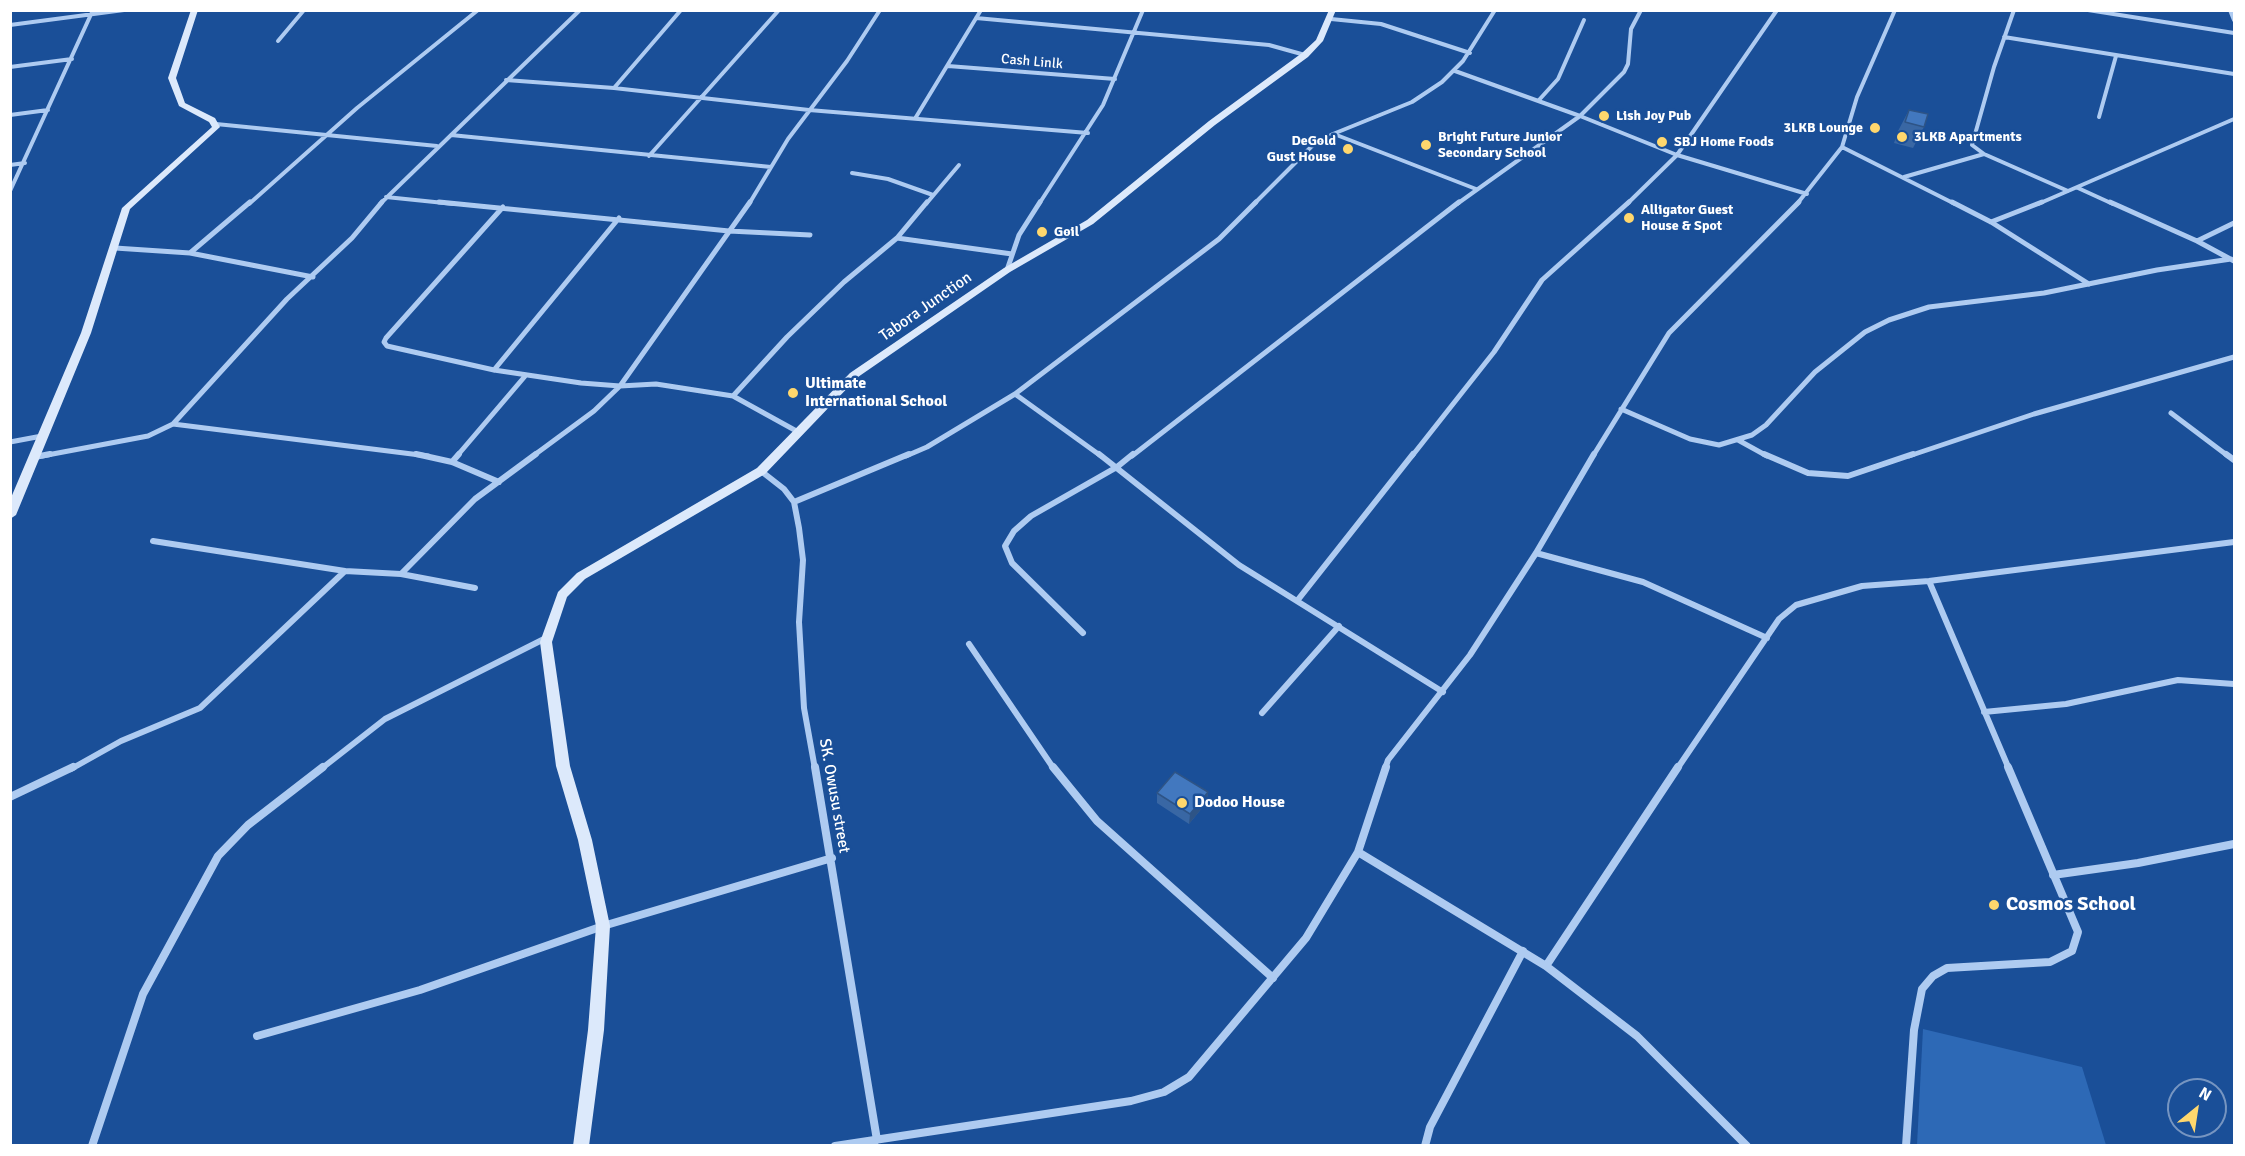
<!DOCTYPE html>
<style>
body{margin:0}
#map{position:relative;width:2245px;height:1156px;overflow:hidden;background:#1a4f98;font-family:Signika,sans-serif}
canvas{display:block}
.frame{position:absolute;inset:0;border:12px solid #fff;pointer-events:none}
.north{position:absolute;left:2167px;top:1078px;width:60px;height:60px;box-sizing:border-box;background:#1a4f98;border:2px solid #7695c1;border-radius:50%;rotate:30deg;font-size:16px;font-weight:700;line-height:24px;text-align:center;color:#fff}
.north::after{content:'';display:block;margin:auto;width:21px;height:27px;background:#ffd76d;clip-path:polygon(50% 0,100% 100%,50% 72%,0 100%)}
</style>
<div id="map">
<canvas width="2245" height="1156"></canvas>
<div class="frame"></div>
<div class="north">N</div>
</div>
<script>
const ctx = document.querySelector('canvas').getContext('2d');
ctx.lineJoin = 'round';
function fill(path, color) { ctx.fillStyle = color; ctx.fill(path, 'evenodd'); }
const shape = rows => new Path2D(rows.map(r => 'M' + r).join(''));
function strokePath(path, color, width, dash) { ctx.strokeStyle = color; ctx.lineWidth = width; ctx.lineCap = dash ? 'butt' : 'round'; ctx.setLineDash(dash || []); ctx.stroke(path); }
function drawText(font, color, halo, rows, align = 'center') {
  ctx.font = font + ' Signika,sans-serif'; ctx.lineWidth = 5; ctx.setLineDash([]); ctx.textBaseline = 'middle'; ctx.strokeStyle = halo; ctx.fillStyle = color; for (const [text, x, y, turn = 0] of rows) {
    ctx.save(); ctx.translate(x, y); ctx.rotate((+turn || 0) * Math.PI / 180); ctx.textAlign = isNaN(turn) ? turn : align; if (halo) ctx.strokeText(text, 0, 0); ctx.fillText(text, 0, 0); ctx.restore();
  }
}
const green = shape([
 [1923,1029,2082,1067,2106,1145,1917,1145]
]);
const streetFar3 = shape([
 [2014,10,1994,67,1972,145,1984,154,2068,191],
 [2088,10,2234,33],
 [2230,10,2234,20],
 [976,18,1269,45,1305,55],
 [1331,19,1381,24,1470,53],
 [10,25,124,10],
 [2004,37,2234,74],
 [278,41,304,10],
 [948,66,1115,79],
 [10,67,72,59],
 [1455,71,1580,116,1624,72,1628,64,1631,29,1641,10],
 [506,80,614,88,809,110,1088,133],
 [614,88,681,10],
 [1539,100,1558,79,1584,20],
 [10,115,48,110],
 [916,117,981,10],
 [2099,117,2116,56],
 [216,124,437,146],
 [1334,134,1476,189],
 [451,135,771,167],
 [1842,147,1955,204],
 [649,156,779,10],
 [10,165,25,163],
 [852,173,888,179,933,195],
 [1904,177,1984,154],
 [2078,188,2113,204],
 [10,191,93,10],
 [386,197,454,204],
 [249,204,357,108,478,10],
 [380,204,580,10],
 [749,204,788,139,847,61,880,10],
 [926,204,959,165],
 [1039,204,1103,105,1143,10],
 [1254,204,1313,145,1333,134,1412,102,1442,82,1463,61,1495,10],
 [1457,204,1580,116,1677,155,1807,194],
 [1627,204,1677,155,1777,10],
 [1797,204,1842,147,1857,97,1895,10],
 [2038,204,2234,119]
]);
const streetFar2 = shape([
 [439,202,729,231,810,235],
 [1952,202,1991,222,2089,284],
 [2110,202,2197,241,2234,223],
 [503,207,386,338,384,342,387,346,494,370,581,383,620,386,656,384,733,396,800,433],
 [1991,222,2042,202],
 [897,238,1012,254],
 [2197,241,2234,261],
 [115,248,190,253,250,202],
 [190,253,313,277],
 [1007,270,1019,235,1040,202],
 [494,370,619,218],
 [1015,394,1219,239,1256,202],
 [733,396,787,337,844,282,897,238,927,202],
 [1621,409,1690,439,1719,445,1752,435,1766,425,1815,372,1865,332,1889,320,1929,307,2044,293,2157,270,2231,259],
 [2171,413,2228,456],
 [173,424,428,456],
 [1738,440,1767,456],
 [10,442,42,436],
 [42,456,148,436,173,424,287,299,352,238,382,202],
 [457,456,526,375],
 [533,456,594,411,620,386,750,202],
 [906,456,927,447,1015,394,1101,456],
 [1132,456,1459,202],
 [1412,456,1494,352,1542,280,1629,202],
 [1593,456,1669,333,1799,202],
 [1909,456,2034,414,2234,357]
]);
const streetFar1 = shape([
 [416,454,452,462,499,482],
 [1099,454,1239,565,1443,692],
 [1764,454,1808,473,1848,476,1913,454],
 [2226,454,2234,460],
 [35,457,50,454],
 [452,462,459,454],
 [761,471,784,489,794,502,799,528,803,560,799,622,804,708,815,769],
 [794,502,909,454],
 [153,541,345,571],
 [1536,553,1643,582,1767,638],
 [401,574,475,588],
 [1929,581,2009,769],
 [1297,601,1413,454],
 [1083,633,1012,563,1005,546,1014,531,1031,516,1117,467,1133,454],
 [969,644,1054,769],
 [1984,712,2066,704,2178,680,2234,684],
 [1262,713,1339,626],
 [71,769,121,741,200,708,345,571,401,574,475,499,536,454],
 [321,769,385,719,546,638],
 [1385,769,1388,760,1470,655,1536,553,1594,454],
 [1677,769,1779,619,1796,605,1862,586,1929,581,2234,542]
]);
const street = shape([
 [815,767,877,1140],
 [1053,767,1097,821,1273,978],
 [10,797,73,767],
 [1358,852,1546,966,1637,1036,1747,1146],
 [2053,875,2138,863,2234,844],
 [1546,966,1678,767],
 [257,1036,420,990,603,926,832,858],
 [92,1146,143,994,218,856,248,825,323,767],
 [835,1146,1131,1101,1164,1092,1189,1077,1306,938,1358,852,1386,767],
 [1425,1146,1430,1127,1523,951],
 [1906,1146,1914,1030,1922,989,1933,976,1947,968,2050,962,2072,951,2078,932,2008,767]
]);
const secondary = shape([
 [191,10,198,10,176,78,185,103,215,118,220,127,130,209,91,333,16,515,10,519,10,500,81,333,122,208,212,127,209,122,179,106,168,78,191,10],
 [1329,10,1336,10,1323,41,1308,57,1215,125,1093,224,1010,272,858,377,765,474,585,579,567,597,552,642,570,766,592,840,610,926,604,1030,589,1146,573,1146,588,1030,596,926,578,840,556,766,540,642,558,592,577,573,757,468,850,373,1004,268,1087,220,1209,121,1302,53,1316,40,1329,10]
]);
const wall = shape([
 [1909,110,1924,127,1913,148,1894,143,1898,131],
 [1208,792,1207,802,1189,824,1157,803,1157,793]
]);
const shadedWall = shape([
 [1208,792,1207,802,1189,824,1190,814]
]);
const building = shape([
 [1909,110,1928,114,1924,127,1905,122,1909,110],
 [1175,772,1208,792,1190,814,1157,793,1175,772]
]);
const markers = [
 [1604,116,6,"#ffd76d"],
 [1875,128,6,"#ffd76d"],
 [1902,137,6,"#ffd76d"],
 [1662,142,6,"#ffd76d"],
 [1426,145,6,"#ffd76d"],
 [1348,149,6,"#ffd76d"],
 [1629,218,6,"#ffd76d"],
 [1042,232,6,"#ffd76d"],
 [793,393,6,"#ffd76d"],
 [1182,803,6,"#ffd76d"],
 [1994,905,6,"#ffd76d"]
];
const farStreetnames = [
 ["Cash Linlk",1032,62,5]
];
const farPoinames = [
 ["Lish Joy Pub",1616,116],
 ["3LKB Lounge",1863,128,"right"],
 ["Bright Future Junior",1438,137],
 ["Secondary School",1438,153],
 ["3LKB Apartments",1914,137],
 ["DeGold",1336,141,"right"],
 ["Gust House",1336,157,"right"],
 ["SBJ Home Foods",1674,142],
 ["Alligator Guest",1641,210],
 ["House & Spot",1641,226],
 ["Goil",1054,232]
];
const streetNames = [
 ["Tabora Junction",926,307,-35],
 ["SK. Owusu street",834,796,80]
];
const poiNames = [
 ["Ultimate",805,384],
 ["International School",805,402],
 ["Dodoo House",1194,803]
];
const nearPoinames = [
 ["Cosmos School",2006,905]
];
fill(green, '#2d69b6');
strokePath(streetFar3, '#aecbf1', 4);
strokePath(streetFar2, '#aecbf1', 5);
strokePath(streetFar1, '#aecbf1', 6);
strokePath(street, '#aecbf1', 8);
fill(secondary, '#dce9fb');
fill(wall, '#3967a4');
fill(shadedWall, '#2e5486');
fill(building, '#4278bf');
strokePath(building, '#2e5486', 1.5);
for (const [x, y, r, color] of markers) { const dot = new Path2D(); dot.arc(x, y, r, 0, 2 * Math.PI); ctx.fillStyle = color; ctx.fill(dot); strokePath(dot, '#1a4f98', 2); }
drawText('14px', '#fff', '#1a4f98', farStreetnames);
drawText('bold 14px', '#fff', '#1a4f98', farPoinames, 'left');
drawText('16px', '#fff', '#1a4f98', streetNames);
drawText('bold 16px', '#fff', '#1a4f98', poiNames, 'left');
drawText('bold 20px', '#fff', '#1a4f98', nearPoinames, 'left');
</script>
